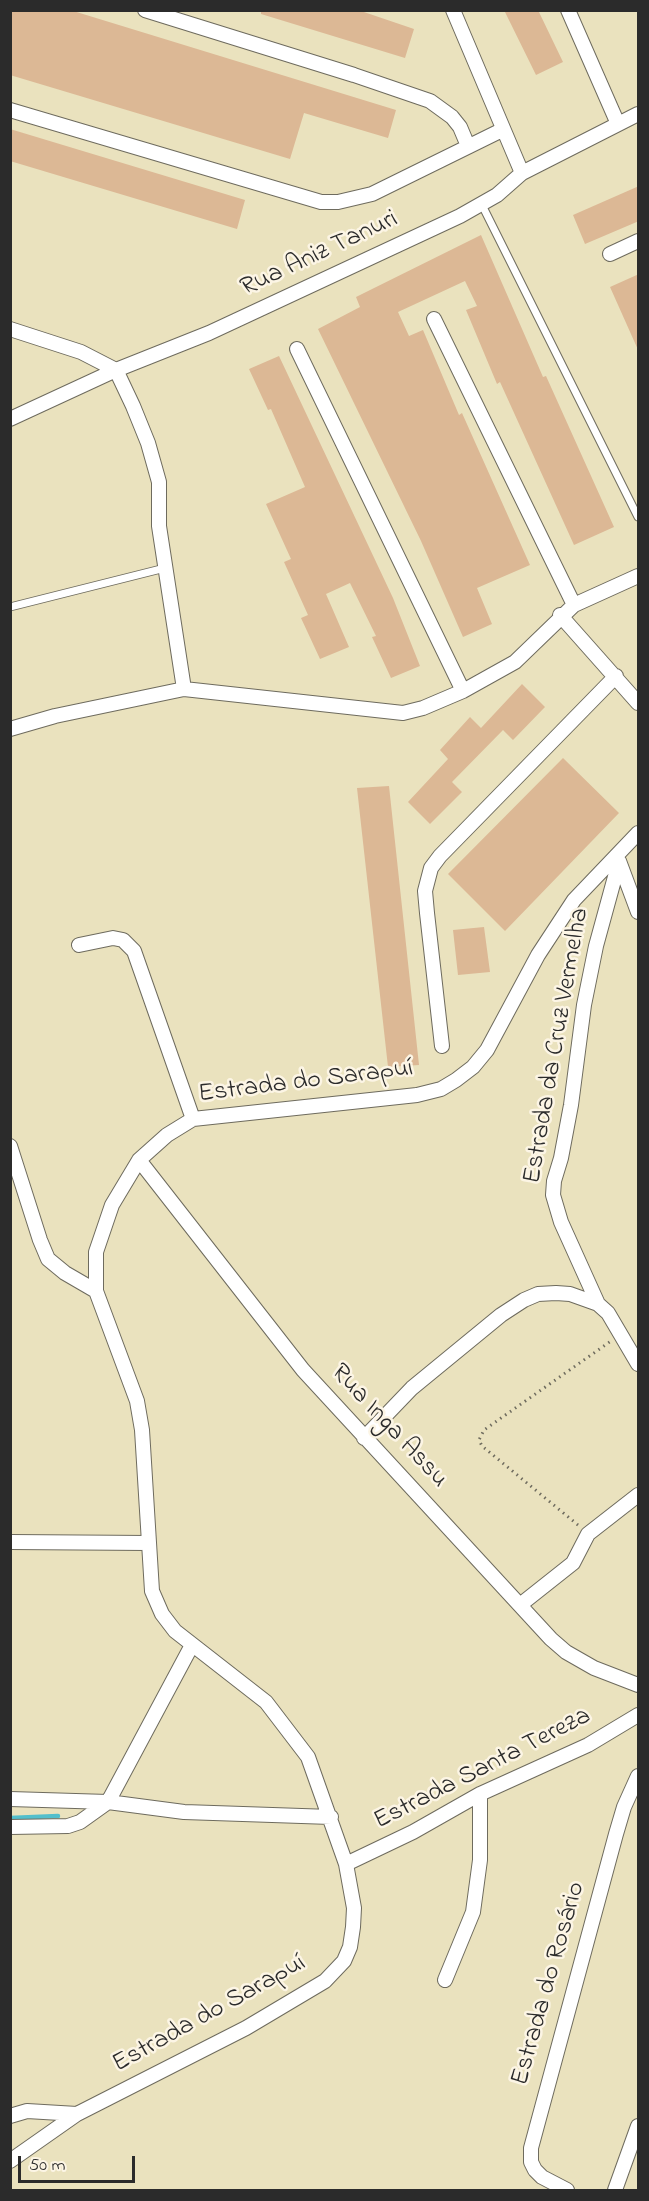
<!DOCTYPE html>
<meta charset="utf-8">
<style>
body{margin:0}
#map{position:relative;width:649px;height:2201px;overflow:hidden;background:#eae2be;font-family:"Indie Flower",sans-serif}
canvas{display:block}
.frame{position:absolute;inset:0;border:12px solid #2b2b2b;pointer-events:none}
.scale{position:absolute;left:18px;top:2156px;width:117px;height:27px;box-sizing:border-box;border:3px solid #2b2b2b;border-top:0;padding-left:8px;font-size:18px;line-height:21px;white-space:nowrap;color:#2b2b2b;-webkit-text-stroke:4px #fcf5e5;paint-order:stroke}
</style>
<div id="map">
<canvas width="649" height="2201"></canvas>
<div class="frame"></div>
<div class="scale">50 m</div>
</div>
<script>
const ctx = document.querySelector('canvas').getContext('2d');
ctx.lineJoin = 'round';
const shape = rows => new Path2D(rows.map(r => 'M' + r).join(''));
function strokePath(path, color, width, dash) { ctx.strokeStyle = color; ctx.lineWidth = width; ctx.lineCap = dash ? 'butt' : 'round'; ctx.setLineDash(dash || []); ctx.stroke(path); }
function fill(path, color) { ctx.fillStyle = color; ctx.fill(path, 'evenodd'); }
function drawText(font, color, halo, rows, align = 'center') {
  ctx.font = font + ' "Indie Flower",sans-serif'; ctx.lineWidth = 5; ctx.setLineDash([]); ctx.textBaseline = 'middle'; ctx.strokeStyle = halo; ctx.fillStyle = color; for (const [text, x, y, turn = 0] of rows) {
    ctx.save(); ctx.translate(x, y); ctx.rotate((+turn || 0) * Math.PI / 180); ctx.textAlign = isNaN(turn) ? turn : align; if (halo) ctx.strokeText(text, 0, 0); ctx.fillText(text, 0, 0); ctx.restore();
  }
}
const stream = shape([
 [10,1818,58,1816]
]);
const building = shape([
 [10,10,70,10,396,110,388,138,304,113,290,159,10,75],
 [261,10,358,10,414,29,405,58,261,14],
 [504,10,538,10,563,62,536,75],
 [10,129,245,200,237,229,10,161],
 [639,186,639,221,585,244,573,215],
 [481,235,543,377,546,376,614,527,574,545,500,382,497,384,466,310,477,306,465,281,398,312,409,336,423,330,459,415,462,413,530,565,477,588,492,624,463,637,421,541,318,329,360,307,356,297],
 [639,274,639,352,610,287],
 [279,356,393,598,420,666,391,678,372,637,376,636,350,583,326,594,349,647,320,659,301,618,308,615,284,562,291,559,266,504,305,487,271,409,268,410,249,369],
 [522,684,545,707,513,740,503,730,452,782,462,792,430,824,408,802,448,759,440,750,470,717,481,728],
 [563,758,619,813,505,931,448,874],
 [389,786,419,1065,388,1067,357,788],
 [484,927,490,972,458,975,453,930]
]);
const path = shape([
 [578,1525,482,1446,479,1440,484,1430,611,1341]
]);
const lane = shape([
 [482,205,638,517],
 [10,607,165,568]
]);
const street = shape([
 [145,10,354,75,430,101,452,117,460,127,468,146],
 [453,10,522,173],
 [568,10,618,124],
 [10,110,321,202,338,202,372,194,502,130],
 [610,254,638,241],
 [434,319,574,605],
 [10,329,81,352,116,370,133,406,148,443,159,482,159,526,184,689],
 [297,349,463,691],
 [10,419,116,370,209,333,460,216,497,195,522,173,638,114],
 [560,615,638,703],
 [10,729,55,716,184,689,403,713,423,708,463,691,515,662,574,605,638,576],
 [619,861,638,912],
 [619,862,596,946,584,1005,571,1105,561,1158,554,1181,553,1195,561,1222,598,1304,608,1313,638,1364],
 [79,945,113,938,123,940,134,951,193,1119],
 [442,1046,427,913,425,891,431,868,440,856,616,676],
 [10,1146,40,1240,48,1259,65,1273,96,1291],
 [139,1160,303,1370,551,1639,566,1652,594,1668,638,1685],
 [364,1438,412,1388,501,1315,524,1300,538,1294,556,1293,570,1294,598,1304],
 [10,1542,148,1543],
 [520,1605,573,1563,588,1534,638,1495],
 [10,1799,108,1802,184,1812,331,1817],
 [10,1827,68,1826,80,1822,108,1802,192,1645],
 [346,1864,413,1832,480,1794,588,1745,638,1715],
 [445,1980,473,1912,480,1860,480,1794],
 [10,2116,27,2111,77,2114],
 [10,2161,77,2114,246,2028,325,1981,344,1961,350,1947,353,1927,354,1908,346,1864,308,1757,266,1702,175,1631,162,1614,152,1591,142,1430,137,1401,96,1291,96,1252,112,1205,139,1160,167,1135,193,1119,417,1095,441,1089,456,1080,473,1067,487,1050,538,955,574,900,638,833],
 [567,2190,542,2177,535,2170,531,2162,531,2148,616,1834,624,1807,638,1776],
 [615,2190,638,2126]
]);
const streetNames = [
 ["Rua Aniz Tanuri",320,255,-25],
 ["Estrada da Cruz Vermelha",558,1046,-80],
 ["Estrada do Sarapuí",306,1083,-7],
 ["Rua Inga Assu",388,1427,47],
 ["Estrada Santa Tereza",483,1770,-27],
 ["Estrada do Rosário",550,1984,-74],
 ["Estrada do Sarapuí",210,2015,-29]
];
strokePath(stream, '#53bfcc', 4.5);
fill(building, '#dcb895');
strokePath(lane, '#6e6b5e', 9);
strokePath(street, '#6e6b5e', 16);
strokePath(path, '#6e6b5e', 3, [1.5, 4.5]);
strokePath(lane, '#fff', 7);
strokePath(street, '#fff', 14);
drawText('26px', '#2b2b2b', '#fcf5e5', streetNames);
</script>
